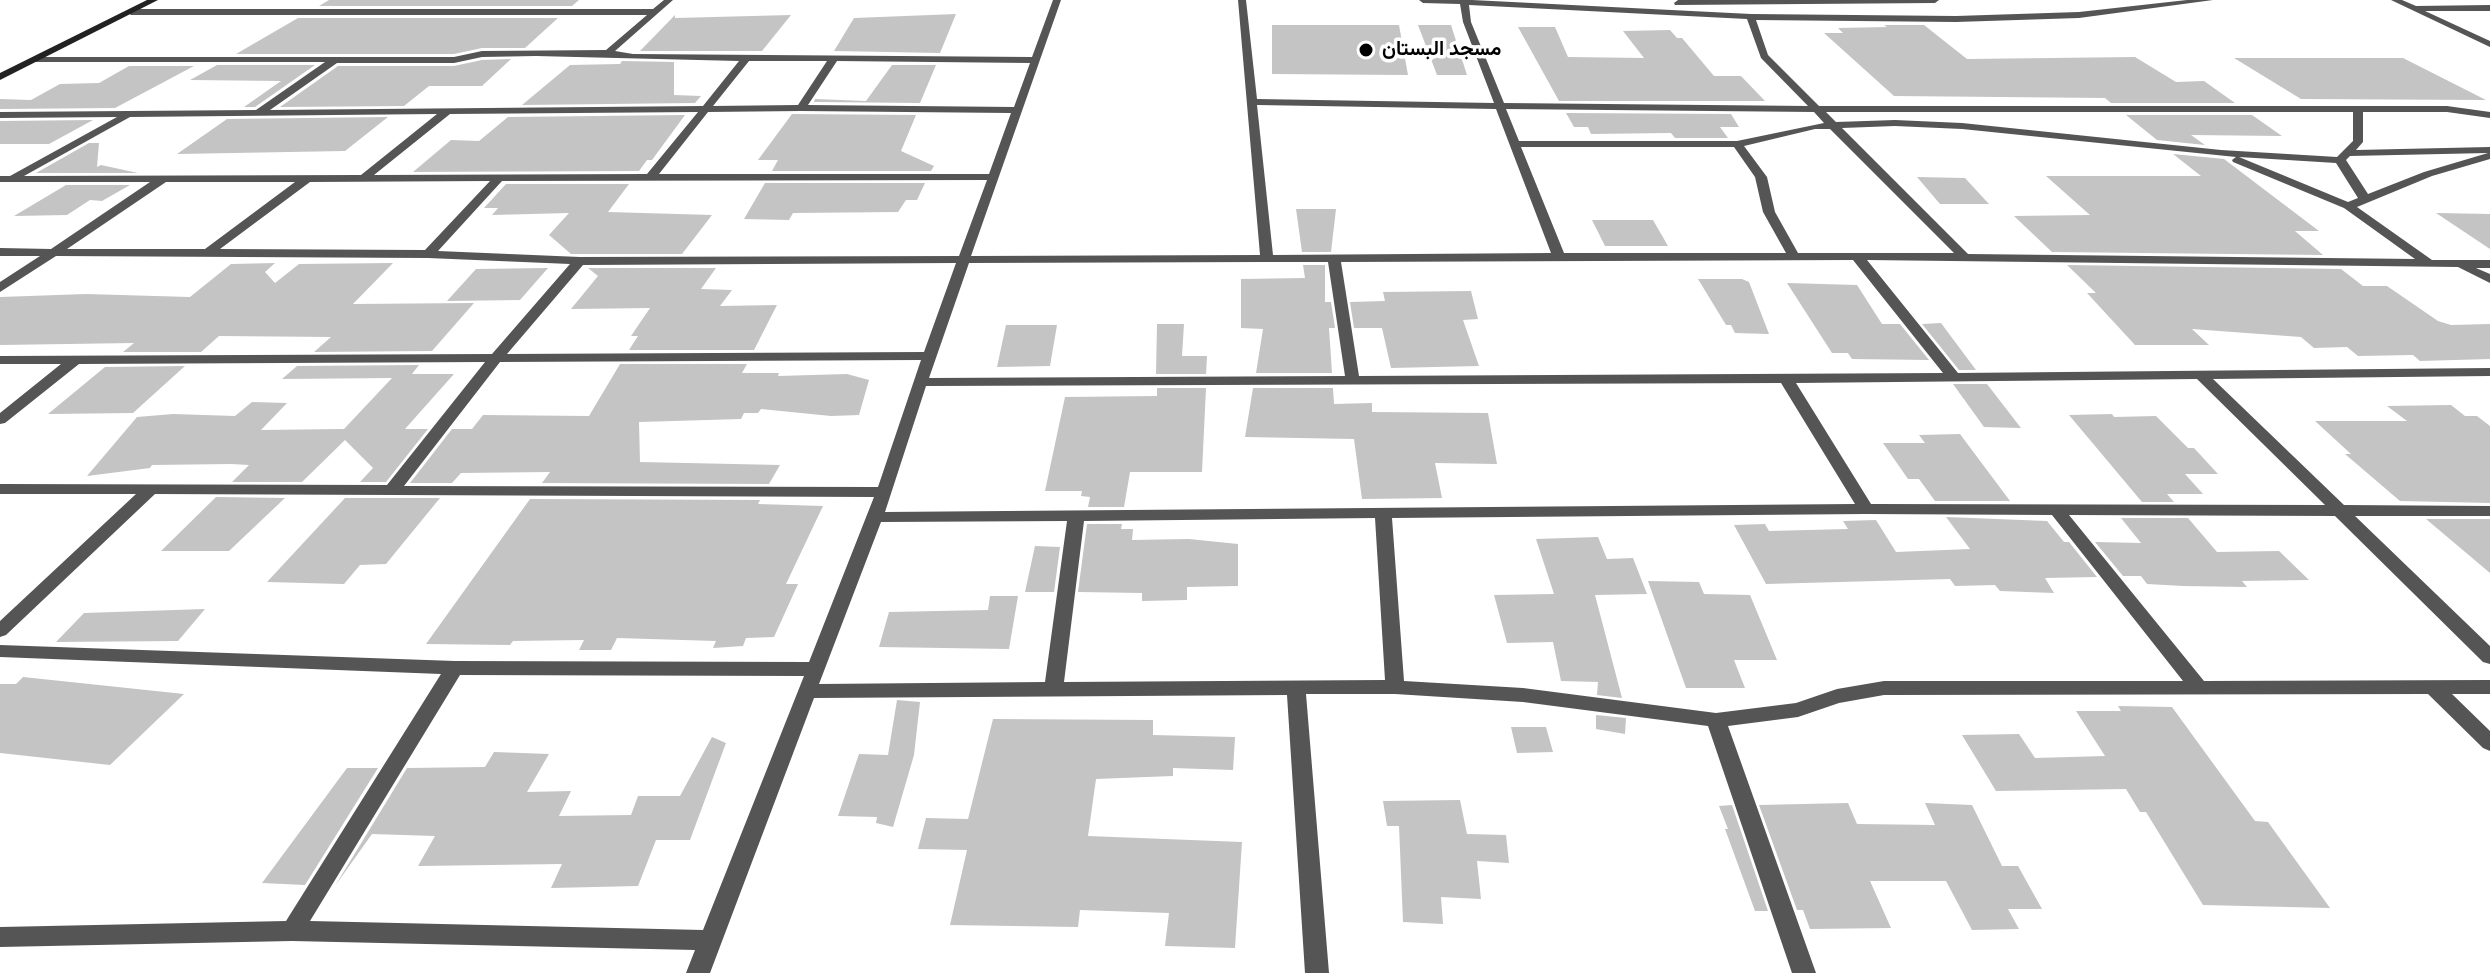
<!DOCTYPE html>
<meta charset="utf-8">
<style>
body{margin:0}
canvas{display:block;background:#fff}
</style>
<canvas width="2490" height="973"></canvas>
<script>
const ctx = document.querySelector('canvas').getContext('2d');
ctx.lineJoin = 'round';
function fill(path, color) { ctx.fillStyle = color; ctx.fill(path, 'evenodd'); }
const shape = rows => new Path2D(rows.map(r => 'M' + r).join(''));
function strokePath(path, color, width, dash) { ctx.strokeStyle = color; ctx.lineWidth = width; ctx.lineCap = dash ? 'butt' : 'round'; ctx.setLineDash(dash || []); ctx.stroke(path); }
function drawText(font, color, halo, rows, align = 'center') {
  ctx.font = font + ' Roboto,Vazirmatn,sans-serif'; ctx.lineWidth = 7; ctx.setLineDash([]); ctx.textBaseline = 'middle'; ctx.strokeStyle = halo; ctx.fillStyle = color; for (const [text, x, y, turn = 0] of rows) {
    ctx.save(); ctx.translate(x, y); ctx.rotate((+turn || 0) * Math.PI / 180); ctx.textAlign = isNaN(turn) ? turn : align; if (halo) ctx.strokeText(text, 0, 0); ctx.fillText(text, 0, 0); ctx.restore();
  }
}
const building = shape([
 [329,0,579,0,572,6,319,6],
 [956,14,940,53,834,51,854,18],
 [675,15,675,18,791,15,762,51,640,51],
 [298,18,558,18,525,48,482,48,454,54,236,54],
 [1272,25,1399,25,1408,75,1272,74],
 [1418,25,1451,25,1467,75,1437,75],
 [1884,25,1924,25,1967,59,2135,57,2176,82,2204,81,2235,103,2111,103,2105,98,1894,96,1824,33,1843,33,1838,28,1887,27],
 [1518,27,1555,27,1568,57,1644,58,1623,31,1670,30,1677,38,1682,38,1714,76,1741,76,1765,101,1559,101],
 [2234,58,2403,58,2486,100,2301,99],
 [511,59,482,86,429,86,404,106,280,107,338,66,454,66,482,60],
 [622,61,674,62,674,95,701,96,695,103,522,105,570,65,620,64],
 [217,65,315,65,255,107,244,107,281,81,190,80],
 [892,65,936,65,920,103,814,102,815,99,866,101],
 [129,66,194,66,115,108,0,109,0,99,31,100,60,84,99,83],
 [1566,113,1731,114,1739,127,1720,127,1728,138,1675,138,1671,133,1591,134,1588,127,1574,127],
 [792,114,916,115,901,151,934,166,931,171,772,171,778,160,758,160],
 [685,115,652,160,647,160,639,171,413,172,451,140,479,141,508,117],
 [2126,115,2252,115,2282,136,2191,135,2205,145,2157,140],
 [388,117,345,151,177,154,227,119],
 [93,120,49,144,0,144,0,121],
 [89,143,99,143,97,167,101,165,138,173,36,173],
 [2173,154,2224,159,2319,231,2295,231,2323,255,2052,252,2014,216,2090,215,2046,176,2201,176],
 [1917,177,1965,178,1989,204,1940,204],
 [765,183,925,183,917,200,906,200,898,212,793,213,789,220,744,219],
 [506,184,629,184,608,212,712,215,682,254,571,254,549,235,569,213,492,215,498,208,484,208],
 [66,185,130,185,102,201,90,200,67,215,14,216],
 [1296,209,1336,209,1331,252,1302,252],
 [2436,213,2490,214,2490,249],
 [1592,220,1653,220,1668,246,1605,246],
 [275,263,265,272,275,283,299,264,393,263,353,304,474,303,432,351,314,352,331,337,219,336,201,352,123,352,134,343,0,345,0,297,86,294,190,297,231,264],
 [1303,265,1325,265,1325,302,1331,302,1335,328,1329,328,1332,373,1256,373,1263,329,1241,328,1241,279,1305,278],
 [2067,265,2341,269,2363,286,2387,286,2438,321,2451,325,2490,324,2490,359,2420,361,2413,355,2358,356,2347,347,2314,348,2301,337,2192,329,2209,345,2135,345,2087,293,2096,293],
 [548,268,520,300,447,301,476,269],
 [588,268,716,268,701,289,732,290,720,306,777,305,754,350,629,350,638,336,631,336,650,308,571,309,598,276],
 [1698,279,1742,279,1749,282,1769,334,1735,333,1731,325,1726,325],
 [1787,283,1857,285,1882,324,1900,324,1929,360,1852,359,1848,353,1832,353],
 [1471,291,1478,319,1463,320,1479,366,1391,368,1382,328,1354,328,1350,302,1385,301,1383,292],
 [1941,323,1976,370,1959,370,1922,324],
 [1157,324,1184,324,1182,356,1207,356,1206,374,1156,374],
 [1006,325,1057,325,1050,366,997,367],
 [620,364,747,364,742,373,779,373,778,376,847,374,869,380,859,415,831,416,761,409,758,413,744,413,741,419,639,422,640,462,780,465,769,484,542,483,550,472,461,473,452,483,410,483,452,429,472,429,483,415,589,416],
 [419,365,412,374,454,374,405,429,428,429,386,482,360,482,373,468,345,440,302,482,232,482,249,465,231,464,152,465,150,468,87,476,137,417,173,414,235,416,252,402,287,403,261,430,344,429,392,378,282,379,297,366],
 [185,366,133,413,48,414,105,367],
 [1953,384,1987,384,2021,428,1984,427],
 [1157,388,1206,388,1202,472,1130,472,1124,507,1088,507,1090,497,1081,496,1082,491,1045,491,1065,397,1157,396],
 [1253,388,1333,388,1334,404,1372,403,1372,412,1488,413,1497,464,1435,463,1442,498,1362,499,1354,439,1245,437],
 [2451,405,2465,416,2477,416,2490,426,2490,503,2400,501,2345,454,2351,454,2315,421,2407,421,2387,406],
 [2112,414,2114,417,2156,416,2188,448,2194,448,2218,474,2185,474,2203,494,2167,494,2174,502,2142,502,2069,415],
 [1960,434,2010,501,1935,501,1919,479,1908,479,1883,443,1925,443,1919,435],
 [216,497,285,498,229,551,161,551],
 [345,498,440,498,386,564,360,565,344,584,267,582],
 [530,499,760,500,758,504,823,506,786,584,798,584,774,637,746,638,743,646,713,648,716,641,617,638,611,650,579,650,584,640,513,641,510,645,426,644],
 [1946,517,2047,521,2064,542,2069,542,2097,577,2045,578,2054,593,2000,591,1995,585,1955,586,1950,579,1766,584,1734,525,1765,524,1769,531,1848,529,1843,521,1876,520,1896,552,1970,549],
 [2121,518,2188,518,2217,552,2279,551,2309,580,2242,581,2247,587,2183,586,2147,584,2141,576,2123,576,2095,542,2141,543],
 [2426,519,2490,519,2490,573],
 [1087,524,1122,524,1121,529,1133,529,1132,540,1189,539,1238,544,1238,586,1187,587,1187,600,1142,601,1142,593,1078,592],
 [1598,537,1607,559,1633,558,1647,594,1595,595,1622,698,1597,695,1598,682,1561,681,1553,642,1507,643,1494,595,1554,594,1536,539],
 [1035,546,1060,547,1054,592,1025,592],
 [1648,581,1699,582,1704,594,1750,595,1777,660,1734,660,1745,688,1686,688],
 [990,596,1018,596,1009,649,879,647,889,612,988,610],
 [205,609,178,641,56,642,84,613],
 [23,677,184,694,110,765,0,753,0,684,16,684],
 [897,700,920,702,914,755,893,827,876,823,877,817,838,816,859,754,888,755],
 [2118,706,2172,707,2255,821,2268,822,2330,908,2203,905,2146,812,2140,812,2126,789,1996,791,1962,735,2019,734,2035,758,2105,756,2076,711,2121,711],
 [1596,715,1626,718,1625,734,1596,729],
 [993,719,1153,720,1153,735,1235,737,1233,770,1173,768,1173,776,1096,779,1088,836,1242,842,1235,948,1165,946,1169,913,1080,910,1078,927,950,925,967,850,918,849,926,818,968,819],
 [1511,727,1546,727,1553,752,1517,753],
 [712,737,726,743,690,840,656,840,638,886,551,888,562,864,418,866,435,836,372,834,335,886,407,768,485,767,494,752,549,754,527,792,571,791,559,816,631,815,638,796,680,796],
 [347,768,378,768,305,885,262,883],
 [1460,800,1467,834,1506,835,1509,863,1477,861,1481,899,1441,897,1443,924,1403,922,1399,826,1387,826,1383,801],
 [1848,803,1857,824,1935,825,1925,803,1972,805,2002,866,2018,866,2042,909,2008,909,2019,929,1972,930,1946,881,1870,881,1891,928,1810,929,1803,910,1797,910,1759,805],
 [1732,805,1768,911,1755,911,1725,829,1728,829,1719,806]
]);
const street = shape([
 [664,0,673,0,615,51,633,54,1032,57,1053,0,1061,0,971,256,1260,255,1238,0,1246,0,1257,99,1494,103,1463,22,1460,4,1423,3,1419,0,1472,0,1751,14,1956,16,2079,12,2187,0,2213,0,2079,18,1956,22,1756,20,1768,55,1819,106,2447,106,2490,112,2490,118,2447,112,2363,112,2363,142,2356,150,2490,147,2490,159,2432,176,2357,207,2432,260,2490,260,2490,268,2476,268,2490,274,2490,283,2458,267,1867,260,1958,373,2490,368,2490,376,2213,379,2344,505,2490,506,2490,516,2355,516,2490,646,2490,664,2483,662,2335,516,2069,515,2204,681,2490,680,2490,694,2452,694,2490,731,2490,751,2483,748,2428,694,1884,695,1839,703,1798,717,1728,726,1816,973,1792,973,1708,726,1523,702,1395,694,1306,694,1329,973,1305,973,1287,695,814,698,710,973,686,973,695,950,292,941,0,947,0,927,286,921,441,674,0,657,0,645,455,661,809,662,874,497,155,494,6,635,0,637,0,621,136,494,0,494,0,484,387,485,485,362,79,364,5,423,0,424,0,413,61,364,0,364,0,356,492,354,570,264,428,258,56,256,0,292,0,282,40,256,0,256,0,248,51,249,150,182,0,182,0,176,10,176,117,117,0,118,0,112,256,110,325,62,36,62,33,61,33,57,454,57,482,51,606,50,647,15,131,15,127,12,131,9,653,9,664,0],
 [1469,5,1747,19,1761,58,1808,106,1504,103,1471,22,1469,5],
 [536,56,739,61,703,106,270,110,337,63,454,63,482,57,536,56],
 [749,61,827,61,798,105,713,106,749,61],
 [837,61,1030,63,1014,107,808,105,837,61],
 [1257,105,1496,109,1551,253,1273,255,1257,105],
 [1506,109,1814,112,1824,123,1737,141,1519,141,1506,109],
 [801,111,1011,113,989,174,659,174,708,112,801,111],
 [698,112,647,174,374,175,450,114,698,112],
 [1826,112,2353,112,2353,141,2337,157,2221,150,1962,123,1895,120,1836,122,1826,112],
 [437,114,361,175,24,176,130,117,437,114],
 [1895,126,1962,129,2236,157,2232,160,2233,162,2344,208,2415,259,1968,254,1842,128,1895,126],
 [1815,129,1830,129,1954,253,1798,253,1775,212,1767,177,1744,146,1815,129],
 [1521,147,1734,147,1755,177,1763,212,1786,253,1564,253,1521,147],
 [2488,153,2424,172,2368,194,2346,160,2350,156,2488,153],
 [2239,157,2336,163,2358,198,2348,202,2239,157],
 [987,180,959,256,580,257,438,251,502,181,987,180],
 [490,181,425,250,220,249,310,182,490,181],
 [166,182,295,182,205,249,67,249,166,182],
 [1853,260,1943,373,1359,376,1341,262,1853,260],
 [1262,262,1328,262,1345,376,929,378,969,263,1262,262],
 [956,263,924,352,507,354,583,265,956,263],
 [921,360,878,487,404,486,500,362,921,360],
 [2197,379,2325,505,1871,504,1796,383,2197,379],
 [1781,383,1855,504,885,512,926,386,1781,383],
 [1866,514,2052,515,2183,681,1884,681,1837,689,1796,703,1716,713,1523,688,1404,681,1392,518,1866,514],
 [1375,518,1385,680,1064,682,1084,521,1375,518],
 [1067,521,1045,682,819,684,881,522,1067,521],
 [460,675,804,676,703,930,310,921,460,675],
 [1678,0,1939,0,1935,3,1675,5,1674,3,1678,0],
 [2391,0,2402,0,2416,6,2490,5,2490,11,2425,11,2490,41,2490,47,2391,0]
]);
const secondary = shape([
 [147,0,158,0,0,80,0,73,147,0]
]);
const markers = [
 [1366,50,8,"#000"]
];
const farPoinames = [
 ["مسجد البستان",1382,50]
];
fill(building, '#c4c4c4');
fill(street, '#555');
fill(secondary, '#222');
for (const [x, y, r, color] of markers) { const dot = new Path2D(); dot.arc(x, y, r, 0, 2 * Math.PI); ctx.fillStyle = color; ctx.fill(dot); strokePath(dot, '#fff', 3); }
drawText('bold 20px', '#000', '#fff', farPoinames, 'left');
</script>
